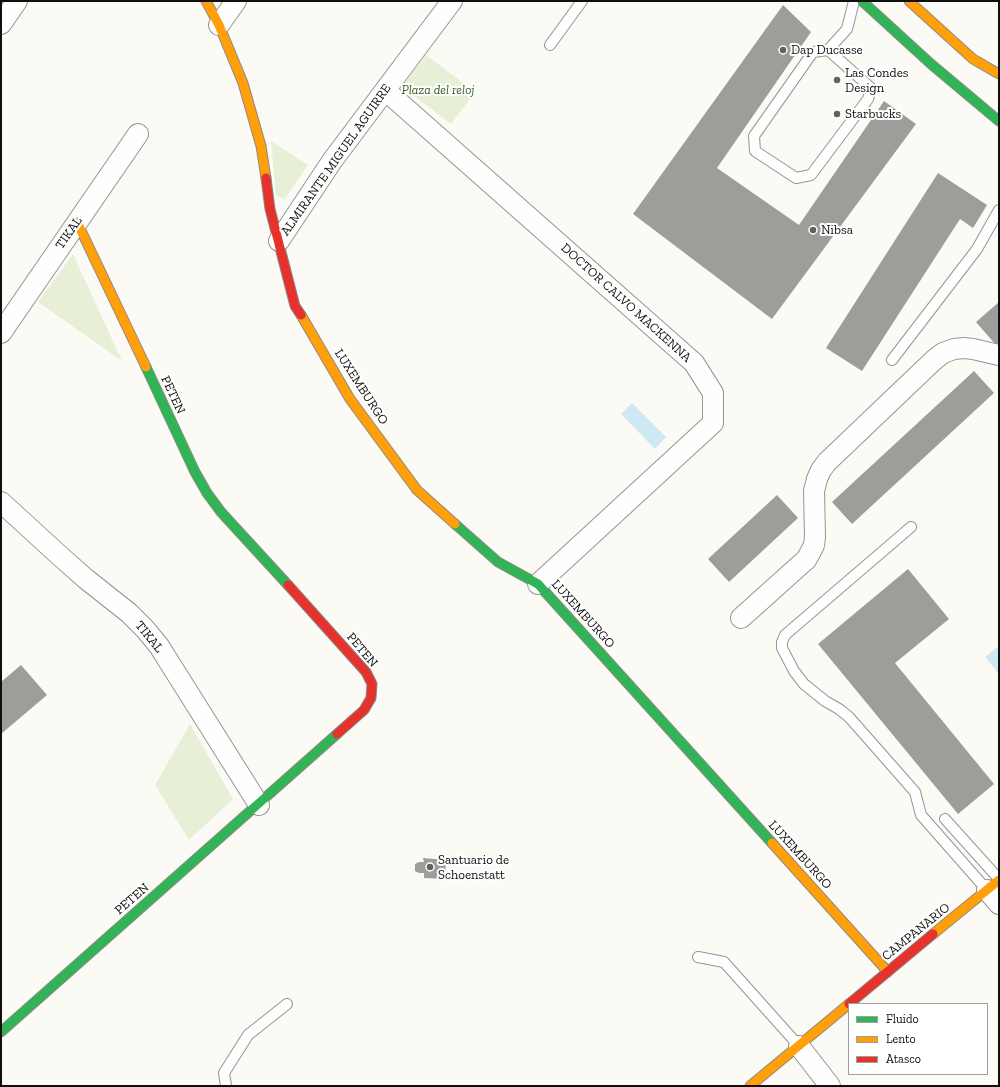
<!DOCTYPE html>
<style>
body{margin:0}
#map{position:relative;width:1000px;height:1087px;overflow:hidden;background:#fbfaf5;font-family:"Zilla Slab",serif}
canvas{display:block}
.frame{position:absolute;inset:0;border:2px solid #0f0f0f;pointer-events:none}
.legend{position:absolute;left:848px;top:1003px;width:140px;height:72px;box-sizing:border-box;background:#fff;border:1px solid #9f9f9f;margin:0;padding:5px 7px;list-style:none;font-size:12px;color:#0f0f0f}
.legend li{display:flex;align-items:center;gap:8px;height:20px}
.legend b{width:20px;border:1px solid #9f9f9f}
</style>
<div id="map">
<canvas width="1000" height="1087"></canvas>
<div class="frame"></div>
<ul class="legend">
<li><b style="height:5px;background:#30b455"></b>Fluido</li>
<li><b style="height:5px;background:#ff9f0a"></b>Lento</li>
<li><b style="height:5px;background:#e5322d"></b>Atasco</li>
</ul>
</div>
<script>
const ctx = document.querySelector('canvas').getContext('2d');
ctx.lineJoin = 'round';
function fill(path, color) { ctx.fillStyle = color; ctx.fill(path, 'evenodd'); }
const shape = rows => new Path2D(rows.map(r => 'M' + r).join(''));
function strokePath(path, color, width, dash) { ctx.strokeStyle = color; ctx.lineWidth = width; ctx.lineCap = dash ? 'butt' : 'round'; ctx.setLineDash(dash || []); ctx.stroke(path); }
function drawText(font, color, halo, rows, align = 'center') {
  ctx.font = font + ' "Zilla Slab",serif'; ctx.lineWidth = 4; ctx.setLineDash([]); ctx.textBaseline = 'middle'; ctx.strokeStyle = halo; ctx.fillStyle = color; for (const [text, x, y, turn = 0] of rows) {
    ctx.save(); ctx.translate(x, y); ctx.rotate((+turn || 0) * Math.PI / 180); ctx.textAlign = isNaN(turn) ? turn : align; if (halo) ctx.strokeText(text, 0, 0); ctx.fillText(text, 0, 0); ctx.restore();
  }
}
const green = shape([
 [426,55,475,92,451,124,402,87],
 [271,141,308,165,285,199,276,196],
 [73,254,122,361,38,302],
 [190,724,233,799,189,840,155,785]
]);
const water = shape([
 [632,403,666,437,655,449,621,414],
 [999,646,999,674,985,657]
]);
const building = shape([
 [783,5,811,32,717,168,799,225,884,101,916,124,772,319,633,214],
 [938,173,987,205,973,228,960,219,862,371,826,348],
 [999,302,999,343,996,345,976,322],
 [974,371,994,393,852,524,832,502],
 [777,495,798,518,729,582,708,559],
 [908,569,949,619,895,663,994,784,958,814,818,644],
 [21,665,47,695,1,734,1,682],
 [423,858,446,860,445,879,424,878,424,873,419,873,415,871,415,864,419,862,424,862]
]);
const lane = shape([
 [550,45,582,1],
 [828,50,871,88,868,99,811,175,796,178,755,151,754,136,813,52,828,50],
 [828,50,847,29,854,1],
 [892,360,977,249,999,210],
 [911,527,785,635,782,642,782,648,794,671,804,684,825,701,839,709,849,717,915,792,921,815,987,890],
 [945,819,999,879],
 [698,957,724,962,799,1046],
 [226,1086,224,1073,248,1035,287,1004]
]);
const street = shape([
 [1,24,17,1],
 [219,25,236,1],
 [385,90,694,363,713,393,713,423,538,584],
 [279,241,332,161,452,1],
 [1,333,138,134],
 [1,502,60,556,86,579,129,613,145,629,159,646,259,805],
 [741,618,800,565,806,560,810,553,814,545,815,537,814,491,817,479,821,470,827,462,934,360,943,353,954,349,964,348,973,349,999,355],
 [987,890,999,904],
 [799,1046,830,1086]
]);
const fast = shape([
 [862,1,931,64,999,121],
 [146,367,195,472,207,493,221,512,288,585],
 [455,524,498,562,538,584,772,843],
 [1,1032,337,734]
]);
const slow = shape([
 [206,1,219,25,243,83,261,146,266,178],
 [909,1,973,59,999,74],
 [77,222,146,367],
 [301,315,350,399,417,490,455,524],
 [772,843,888,972],
 [933,934,999,880],
 [750,1086,849,1004]
]);
const jam = shape([
 [266,178,270,209,295,306,301,315],
 [288,585,366,672,372,684,371,698,364,710,337,734],
 [849,1004,933,934]
]);
const markers = [
 [783,50,4,"#626160"],
 [837,80,4,"#626160"],
 [837,114,4,"#626160"],
 [813,230,4,"#626160"],
 [430,867,4,"#626160"]
];
const poiNames = [
 ["Dap Ducasse",791,50],
 ["Las Condes",845,73],
 ["Design",845,88],
 ["Starbucks",845,114],
 ["Nibsa",821,230],
 ["Santuario de",438,860],
 ["Schoenstatt",438,875]
];
const parkNames = [
 ["Plaza del reloj",438,90]
];
const streetNames = [
 ["ALMIRANTE MIGUEL AGUIRRE",336,160,-55],
 ["TIKAL",69,233,-55],
 ["DOCTOR CALVO MACKENNA",626,303,42],
 ["LUXEMBURGO",361,387,57],
 ["PETEN",173,395,65],
 ["LUXEMBURGO",583,614,48],
 ["TIKAL",149,637,51],
 ["PETEN",362,650,50],
 ["LUXEMBURGO",800,855,48],
 ["PETEN",132,899,-41],
 ["CAMPANARIO",916,932,-39]
];
fill(green, '#e7f0d6');
fill(water, '#cee9f4');
fill(building, '#9f9d9a');
strokePath(lane, '#959593', 12);
strokePath(street, '#959593', 22);
strokePath(fast, '#8c8b89', 11);
strokePath(slow, '#8c8b89', 11);
strokePath(jam, '#8c8b89', 11);
strokePath(lane, '#fefefe', 10);
strokePath(street, '#fefefe', 20);
strokePath(fast, '#30b455', 9);
strokePath(slow, '#ff9f0a', 9);
strokePath(jam, '#e5322d', 9);
for (const [x, y, r, color] of markers) { const dot = new Path2D(); dot.arc(x, y, r, 0, 2 * Math.PI); ctx.fillStyle = color; ctx.fill(dot); strokePath(dot, '#fff', 1.5); }
drawText('13px', '#0f0f0f', '#fff', poiNames, 'left');
drawText('italic 13px', '#356423', '#fff', parkNames);
drawText('13px', '#0f0f0f', '#fff', streetNames);
</script>
